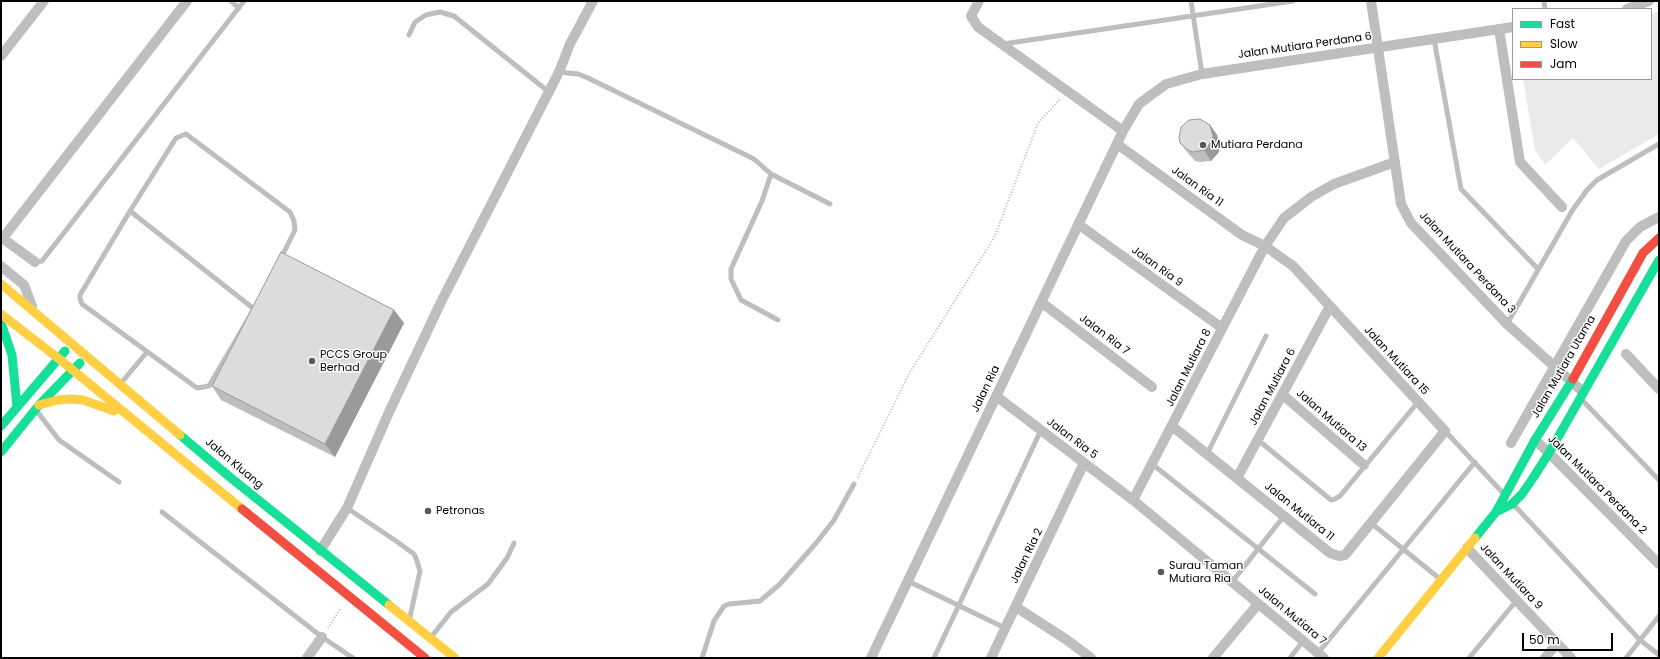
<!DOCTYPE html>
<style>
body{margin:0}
#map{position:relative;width:1660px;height:659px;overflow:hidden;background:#fff;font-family:Poppins,sans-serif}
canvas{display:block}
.frame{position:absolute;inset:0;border:2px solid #000;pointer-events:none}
.legend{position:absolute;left:1512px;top:8px;width:140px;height:72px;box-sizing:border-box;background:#fff;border:1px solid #999;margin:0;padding:5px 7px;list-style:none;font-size:12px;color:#000}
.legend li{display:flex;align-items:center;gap:8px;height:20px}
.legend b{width:20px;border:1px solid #999}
.scale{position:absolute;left:1522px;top:633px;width:91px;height:18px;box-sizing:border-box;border:2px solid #000;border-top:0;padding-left:5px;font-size:12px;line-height:14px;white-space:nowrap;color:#000;-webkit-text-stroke:3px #fff;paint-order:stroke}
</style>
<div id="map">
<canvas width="1660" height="659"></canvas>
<div class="frame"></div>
<ul class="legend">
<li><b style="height:5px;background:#16e098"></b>Fast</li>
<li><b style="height:5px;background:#ffcf43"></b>Slow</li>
<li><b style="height:5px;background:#f24e42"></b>Jam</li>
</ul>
<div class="scale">50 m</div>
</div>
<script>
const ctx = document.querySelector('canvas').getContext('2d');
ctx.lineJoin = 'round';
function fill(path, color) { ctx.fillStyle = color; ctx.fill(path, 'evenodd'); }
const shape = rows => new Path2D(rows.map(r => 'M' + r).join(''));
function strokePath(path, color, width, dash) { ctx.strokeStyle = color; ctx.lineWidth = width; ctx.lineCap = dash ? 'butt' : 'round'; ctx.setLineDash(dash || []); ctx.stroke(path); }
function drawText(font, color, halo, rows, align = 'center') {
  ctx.font = font + ' Poppins,sans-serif'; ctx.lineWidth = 3; ctx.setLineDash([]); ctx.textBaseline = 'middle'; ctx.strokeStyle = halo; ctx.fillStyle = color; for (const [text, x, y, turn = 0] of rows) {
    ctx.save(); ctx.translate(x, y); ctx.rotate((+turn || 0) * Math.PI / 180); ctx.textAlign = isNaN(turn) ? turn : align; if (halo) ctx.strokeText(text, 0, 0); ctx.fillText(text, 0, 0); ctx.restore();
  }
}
const green = shape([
 [1659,11,1659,134,1599,169,1573,138,1545,165,1535,150,1523,79,1651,79,1651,14]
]);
const path = shape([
 [858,477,909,374,994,238,1038,123,1060,99],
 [328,628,341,608]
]);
const lane = shape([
 [231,1,239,8],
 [1191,1,1202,74],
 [1544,1,1545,9],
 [409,35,415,22,426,15,440,12,454,16,549,92],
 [1434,39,1461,189,1538,269],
 [1003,44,1293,1],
 [559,72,578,74,588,78,754,159,771,174,762,201,731,269,731,279,741,300,778,320],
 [186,134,290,212,294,221,295,230,254,312,254,309,209,386,197,388,82,304,80,299,80,295,130,211,176,138,186,134],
 [771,174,830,204],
 [130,211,254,309],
 [35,262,42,261,244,1],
 [1507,324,1572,211,1587,190,1597,180,1659,144],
 [122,382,147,352],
 [1582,400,1659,480],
 [36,410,59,440,119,482],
 [1445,431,1503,493],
 [1258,440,1331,500,1335,499,1340,496,1418,402],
 [1207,454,1266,336],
 [1152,464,1315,594],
 [1514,505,1640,640,1659,655],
 [347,508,396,541,414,554,417,561,420,571,410,617],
 [162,512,322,637,353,658],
 [1371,523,1440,579],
 [908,581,1005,628],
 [1232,582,1284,516],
 [432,636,451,612,488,584,507,558,514,543],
 [1318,653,1475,462],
 [702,658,714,621,724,606,729,604,760,601,780,584,817,542,834,520,854,484],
 [934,658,1041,430],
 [1290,658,1303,641],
 [1469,658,1517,600],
 [1626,658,1659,616]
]);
const street = shape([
 [979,1,971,16,978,27,1123,131],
 [1371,1,1401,204,1411,223,1507,324,1583,392],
 [1627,9,1649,1],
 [1499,29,1520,162,1562,207],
 [1,56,44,1],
 [1117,144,1242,235,1265,246,1293,266,1445,431,1345,555,1339,556,1330,553,1172,426],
 [1078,224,1222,328],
 [1,237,35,262],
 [3,238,187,1],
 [1,266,24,285,32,306],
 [1041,302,1152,387],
 [1626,354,1659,389],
 [1283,395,1364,465],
 [996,396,1133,500,1324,658],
 [1535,440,1549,453,1659,564],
 [1511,443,1626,241,1640,227,1659,217],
 [1237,478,1330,306],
 [1133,500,1265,246,1284,218,1311,197,1334,184,1395,162],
 [1467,548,1571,658],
 [320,551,347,508,390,410,441,302,559,72,570,44,593,1],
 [1016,607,1067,640,1091,658],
 [307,658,322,637],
 [871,658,1123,131,1139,104,1166,84,1202,74,1513,27],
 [991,658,1084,463],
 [1213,658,1258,604],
 [1545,658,1557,643]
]);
const fast = shape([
 [1,323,12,355,17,407],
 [1,426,65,351],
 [180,435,231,478,389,605],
 [1,452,39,405,80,363],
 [1496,512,1512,504,1522,494,1533,478,1549,453,1659,260],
 [1475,538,1496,512,1535,440,1573,379]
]);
const slow = shape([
 [1,284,180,435],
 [1,314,58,358,242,509],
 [39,405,58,400,72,399,83,400,114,411],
 [389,605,455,658],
 [1378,658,1475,538]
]);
const jam = shape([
 [1573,379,1643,253,1659,238],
 [242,509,425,658]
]);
const wall = shape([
 [1210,125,1217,135,1220,147,1219,152,1211,161,1200,162,1195,161,1188,153,1180,143],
 [394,310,404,323,335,457,221,400,212,386]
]);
const shadedWall = shape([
 [1210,125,1217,135,1220,147,1219,152,1211,161,1204,150],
 [394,310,404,323,335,457,325,444]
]);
const building = shape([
 [1200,119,1210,125,1213,136,1211,142,1204,150,1193,152,1188,150,1180,143,1179,138,1181,127,1189,120,1200,119],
 [281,252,394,310,325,444,212,386,281,252]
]);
const markers = [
 [1203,145,4,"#595959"],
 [312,361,4,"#595959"],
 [428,511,4,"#595959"],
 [1161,572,4,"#595959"]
];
const streetNames = [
 ["Jalan Mutiara Perdana 6",1305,46,-8],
 ["Jalan Ria 11",1197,187,36],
 ["Jalan Mutiara Perdana 3",1467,263,47],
 ["Jalan Ria 9",1157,267,36],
 ["Jalan Ria 7",1104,335,37],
 ["Jalan Mutiara 15",1396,361,47],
 ["Jalan Mutiara Utama",1564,367,-60],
 ["Jalan Mutiara 8",1189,368,-63],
 ["Jalan Mutiara 6",1273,387,-62],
 ["Jalan Ria",986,389,-64],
 ["Jalan Mutiara 13",1331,421,41],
 ["Jalan Ria 5",1072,439,37],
 ["Jalan Kluang",234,464,40],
 ["Jalan Mutiara Perdana 2",1597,485,45],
 ["Jalan Mutiara 11",1299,512,39],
 ["Jalan Ria 2",1027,556,-64],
 ["Jalan Mutiara 9",1511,577,47],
 ["Jalan Mutiara 7",1292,616,40]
];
const poiNames = [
 ["Mutiara Perdana",1211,145],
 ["PCCS Group",320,355],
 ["Berhad",320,368],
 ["Petronas",436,511],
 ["Surau Taman",1169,566],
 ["Mutiara Ria",1169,579]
];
fill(green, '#eaeaea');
strokePath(path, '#b8b8b8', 2, [1, 2]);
strokePath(lane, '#bebebe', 5);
strokePath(street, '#bebebe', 10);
strokePath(fast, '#16e098', 9);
strokePath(slow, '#ffcf43', 9);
strokePath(jam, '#f24e42', 9);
fill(wall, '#bdbdbd');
fill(shadedWall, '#9a9a9a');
fill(building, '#dcdcdc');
strokePath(building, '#9a9a9a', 1);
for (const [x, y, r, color] of markers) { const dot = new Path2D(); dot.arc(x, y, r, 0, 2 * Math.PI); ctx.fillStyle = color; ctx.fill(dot); strokePath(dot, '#fff', 1.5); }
drawText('11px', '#000', '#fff', streetNames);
drawText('11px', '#000', '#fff', poiNames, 'left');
</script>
